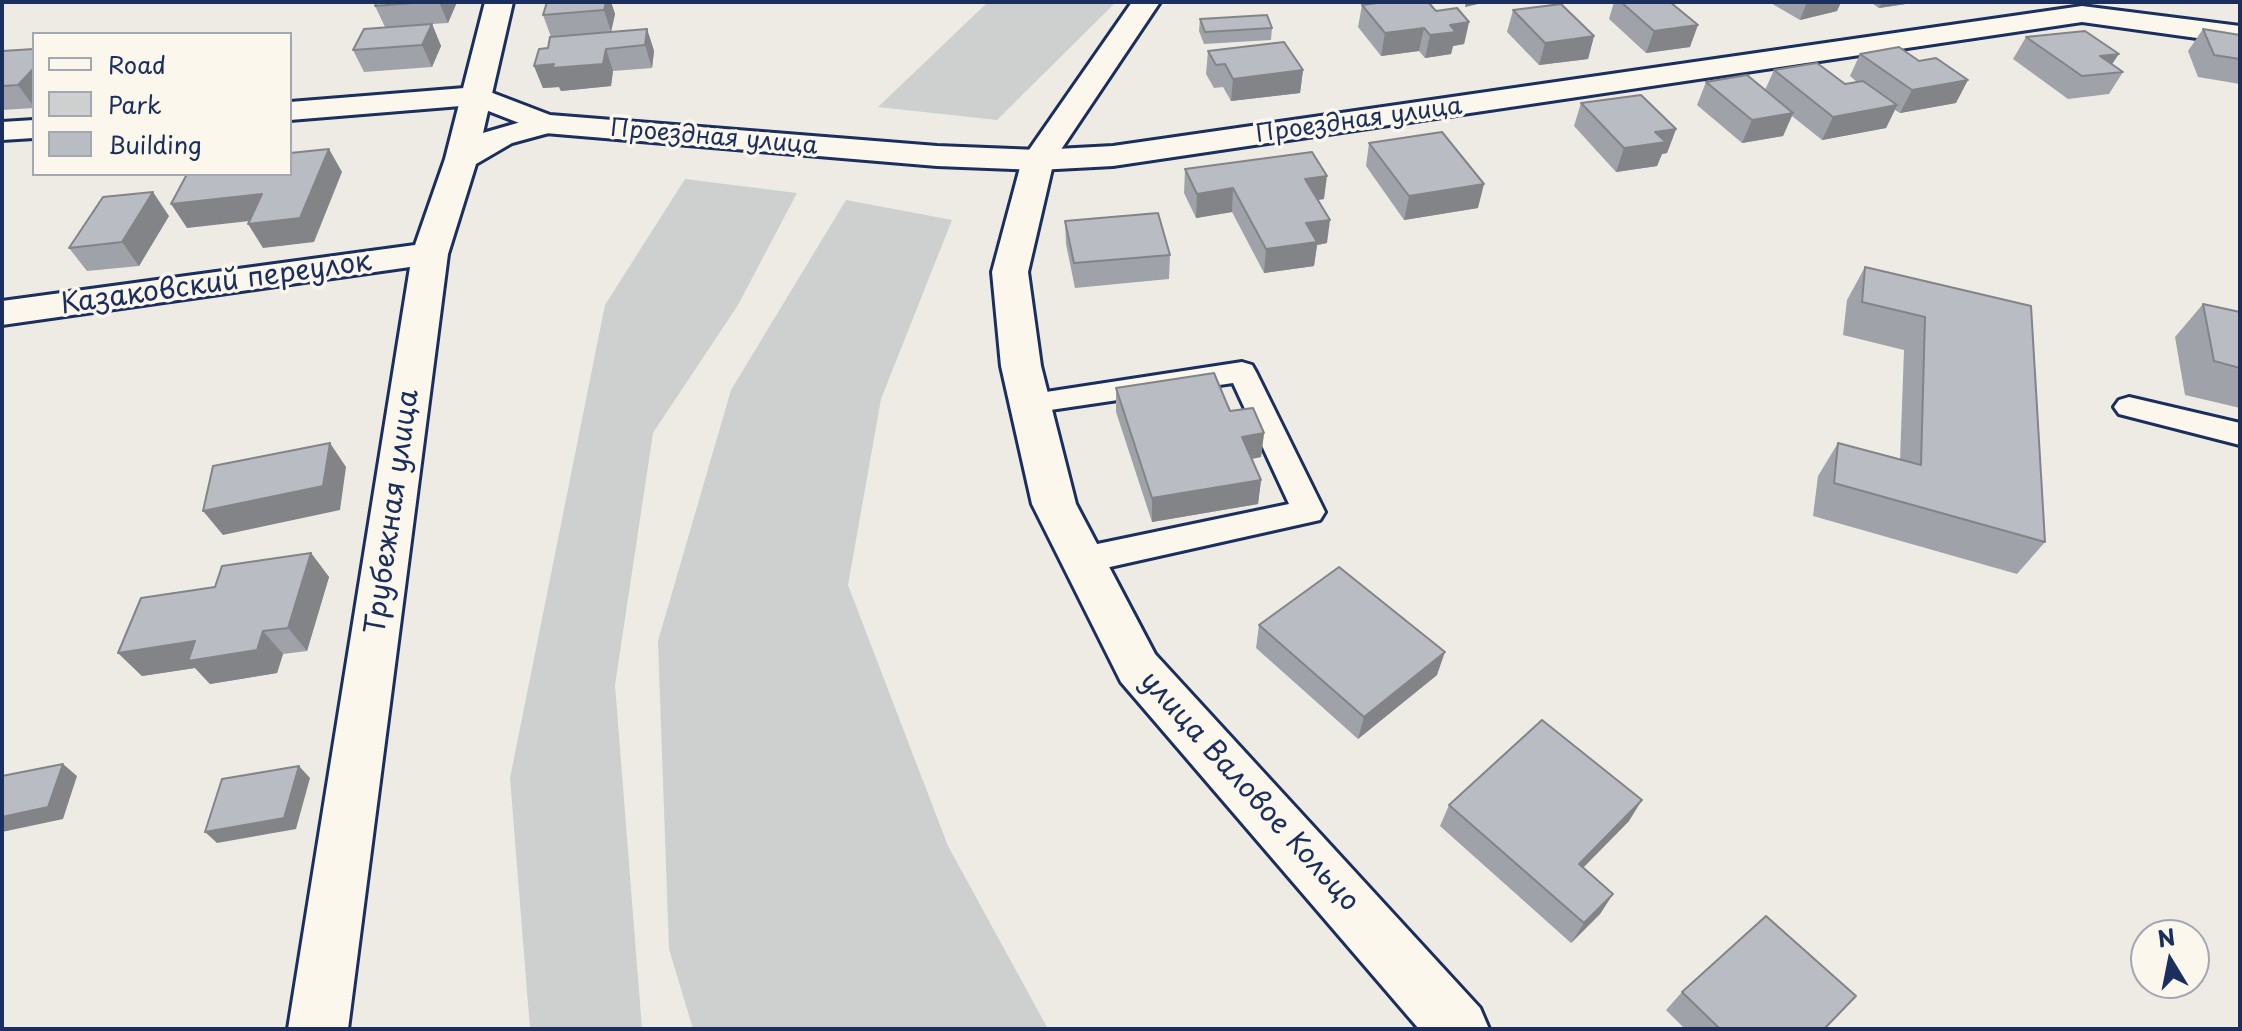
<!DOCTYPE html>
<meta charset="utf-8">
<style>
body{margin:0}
#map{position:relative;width:2242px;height:1031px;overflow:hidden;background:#eeebe4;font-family:"Playpen Sans",sans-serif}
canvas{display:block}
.frame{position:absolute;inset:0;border:4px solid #1b2f5e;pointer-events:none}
.legend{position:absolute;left:32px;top:32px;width:260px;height:144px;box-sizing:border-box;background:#fbf7ec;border:2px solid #a1a7b3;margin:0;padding:10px 14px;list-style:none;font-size:24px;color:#1b2f5e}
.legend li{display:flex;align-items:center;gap:16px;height:40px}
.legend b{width:40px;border:2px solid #a1a7b3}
.north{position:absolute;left:2130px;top:919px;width:80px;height:80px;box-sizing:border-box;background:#fbf7ec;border:2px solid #a1a7b3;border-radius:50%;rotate:350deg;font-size:22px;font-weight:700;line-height:32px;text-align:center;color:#1b2f5e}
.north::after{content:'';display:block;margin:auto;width:28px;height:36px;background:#1b2f5e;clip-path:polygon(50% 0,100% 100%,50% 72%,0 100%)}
</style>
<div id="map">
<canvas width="2242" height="1031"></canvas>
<div class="frame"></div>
<ul class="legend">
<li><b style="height:10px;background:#fbf7ec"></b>Road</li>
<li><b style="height:22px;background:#cecfcf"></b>Park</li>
<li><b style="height:22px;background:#b9bcc3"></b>Building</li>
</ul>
<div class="north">N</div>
</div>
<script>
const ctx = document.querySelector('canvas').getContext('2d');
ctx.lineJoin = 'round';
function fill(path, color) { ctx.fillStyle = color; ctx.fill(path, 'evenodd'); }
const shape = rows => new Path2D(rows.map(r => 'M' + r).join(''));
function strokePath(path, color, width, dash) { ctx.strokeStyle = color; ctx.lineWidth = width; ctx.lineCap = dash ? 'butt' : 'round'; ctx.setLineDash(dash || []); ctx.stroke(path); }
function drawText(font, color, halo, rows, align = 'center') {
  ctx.font = font + ' "Playpen Sans",sans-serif'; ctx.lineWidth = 7; ctx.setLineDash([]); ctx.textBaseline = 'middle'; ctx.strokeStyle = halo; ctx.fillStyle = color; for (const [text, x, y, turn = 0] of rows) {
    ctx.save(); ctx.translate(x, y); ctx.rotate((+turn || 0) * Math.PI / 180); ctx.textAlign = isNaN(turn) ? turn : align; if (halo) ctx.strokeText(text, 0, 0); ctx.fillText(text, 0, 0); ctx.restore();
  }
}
const green = shape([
 [988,2,1116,2,997,120,878,107],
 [685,179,797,193,738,305,653,433,615,685,642,1029,530,1029,510,778,605,305],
 [846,200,952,220,881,399,848,585,948,846,1048,1029,693,1029,669,949,658,641,731,390]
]);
const service = shape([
 [1242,362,1252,365,1256,372,1325,512,1320,520,1083,573,1071,569,1066,560,1071,551,1083,547,1289,504,1233,383,1030,413,1020,410,1015,403,1020,396,1242,362],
 [2129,397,2240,423,2240,445,2119,414,2114,407,2119,400,2129,397]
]);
const minor = shape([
 [485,2,513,2,483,133,545,115,556,117,561,124,556,131,512,143,476,164,448,254,348,1029,288,1029,410,267,2,325,2,301,415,245,445,159,485,2],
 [1132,2,1160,2,1054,160,1028,272,1041,366,1076,504,1155,654,1480,1008,1489,1029,1419,1029,1121,682,1032,504,1001,366,992,272,1022,160,1132,2]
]);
const tertiary = shape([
 [2082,6,2240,26,2240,44,2082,22,1113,166,1038,170,937,166,545,133,473,105,290,120,290,102,477,87,550,115,937,146,1038,150,1113,146,2082,6],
 [34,120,34,138,2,140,2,122,34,120]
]);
const wall = shape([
 [377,2,457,2,448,23,432,24,441,46,432,67,364,72,353,50,385,27,375,6],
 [547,2,611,2,615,14,611,32,647,29,654,51,652,68,613,71,611,86,561,91,559,87,543,88,534,66,548,48,551,37,543,15],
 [1614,2,1670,2,1690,47,1646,53,1609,19],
 [1769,2,1841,2,1837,11,1800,20],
 [1870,2,1919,2,1879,8],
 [1362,5,1436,11,1469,22,1464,44,1453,46,1451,54,1425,58,1419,51,1381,56,1358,27],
 [1513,10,1594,36,1588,59,1539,65,1507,32],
 [1200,19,1272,28,1271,40,1204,44,1199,31],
 [2203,29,2240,35,2240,84,2198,77,2188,51],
 [2026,37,2112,64,2123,72,2109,94,2068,99,2013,59],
 [34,49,34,108,2,110,2,51],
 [1208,51,1303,70,1300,93,1231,101,1223,87,1214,88,1206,74],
 [1860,54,1956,103,1900,113,1895,110,1886,128,1822,140,1792,116,1783,136,1742,143,1697,105,1706,82,1765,90,1774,70,1845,84,1857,82,1850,76],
 [1581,103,1676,129,1667,153,1662,154,1657,166,1616,172,1574,126],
 [1369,143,1478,208,1404,220,1366,166],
 [1185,169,1324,199,1318,200,1327,243,1317,245,1314,266,1264,273,1232,212,1196,218,1184,193],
 [169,216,139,266,87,271,69,248],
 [1065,221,1170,255,1169,279,1075,288,1066,244],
 [1865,267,2031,306,2045,542,2017,574,1813,516,1818,476,1838,443,1900,460,1904,350,1843,335,1847,300],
 [2203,304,2240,312,2240,408,2185,395,2175,337],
 [1116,388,1230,411,1264,433,1261,457,1252,459,1261,480,1258,504,1152,522,1116,412],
 [311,553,329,577,307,651,283,654,277,673,210,684,195,668,142,676,118,653,215,587],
 [1259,625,1437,675,1358,739,1256,648],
 [1449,805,1629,821,1583,868,1613,894,1600,914,1571,943,1440,826],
 [1682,992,1824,1029,1685,1029,1666,1010]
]);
const shadedWall = shape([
 [439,2,457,2,448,23],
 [606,2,611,2,615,14,611,32,604,10],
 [1466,2,1487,2,1465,7],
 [1807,2,1841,2,1837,11,1800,20],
 [1882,2,1919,2,1879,8],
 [1469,22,1464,44,1453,46,1451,54,1425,58,1430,35,1450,25],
 [432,24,441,46,432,67,422,45],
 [1698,25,1690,47,1646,53,1654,31],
 [1424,28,1419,51,1381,56,1385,33],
 [647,29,654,51,652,68,645,45],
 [1594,36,1588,59,1539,65,1545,43],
 [606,49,613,71,611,86,561,91,559,87,543,88,534,66],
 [2119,54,2106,73,2100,56],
 [34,68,34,107,18,85],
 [1303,70,1300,93,1231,101,1233,79],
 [1968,80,1956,103,1900,113,1912,90],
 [1897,105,1886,128,1822,140,1833,117],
 [1793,113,1783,136,1742,143,1752,120],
 [1676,129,1667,153,1662,154,1657,166,1616,172,1624,148,1655,132],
 [329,149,342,172,314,242,263,248,248,224],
 [1327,176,1324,199,1302,202,1305,179],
 [1484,184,1478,208,1404,220,1409,196],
 [1233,188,1232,212,1196,218,1197,194],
 [153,192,169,216,139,266,122,242],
 [262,194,276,218,187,228,171,204],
 [1330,220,1327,243,1317,245,1314,266,1264,273,1266,249,1306,223],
 [1264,433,1261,457,1240,461,1242,437],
 [330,443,346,467,340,510,223,535,203,511],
 [1261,480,1258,504,1152,522,1152,498],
 [311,553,329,577,307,651,288,628],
 [263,631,283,654,277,673,210,684,195,668,142,676,118,653],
 [1445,652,1437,675,1358,739,1364,717],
 [63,764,77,776,63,819,2,832,2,817],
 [299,766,310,778,296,829,217,843,205,832],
 [1642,800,1629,821,1566,885,1579,864],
 [1613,894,1600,914,1571,943,1584,923]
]);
const building = shape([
 [377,2,425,2,375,6,377,2],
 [547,2,606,2,604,10,543,15,547,2],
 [1385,2,1428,2,1436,11,1457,8,1469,22,1450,25,1456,32,1430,35,1424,28,1385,33,1362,5,1385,2],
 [1621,2,1670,2,1698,25,1654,31,1621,2],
 [1561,4,1594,36,1545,43,1513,10,1561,4],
 [1267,15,1272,28,1205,32,1200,19,1267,15],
 [432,24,422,45,353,50,364,29,432,24],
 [647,29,645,45,606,49,603,64,552,68,554,64,534,66,539,49,548,48,550,37,647,29],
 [2203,29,2240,35,2240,59,2214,55,2203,29],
 [2085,31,2119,54,2100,56,2123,72,2082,76,2026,37,2085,31],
 [1284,42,1303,70,1233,79,1225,64,1216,65,1208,51,1284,42],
 [1899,47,1919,61,1936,58,1968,80,1912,90,1860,54,1899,47],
 [34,49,34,68,18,85,2,86,2,51,34,49],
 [1817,63,1845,84,1863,81,1897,105,1833,117,1774,70,1817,63],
 [1747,75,1793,113,1752,120,1706,82,1747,75],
 [1641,95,1676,129,1655,132,1666,142,1624,148,1581,103,1641,95],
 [1442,132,1484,184,1409,196,1369,143,1442,132],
 [329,149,300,218,248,224,262,194,171,204,187,174,290,174,290,153,329,149],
 [1312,152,1327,176,1305,179,1330,220,1306,223,1317,242,1266,249,1233,188,1197,194,1185,169,1312,152],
 [153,192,122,242,69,248,103,197,153,192],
 [1158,213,1170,255,1074,263,1065,221,1158,213],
 [1865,267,2031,306,2045,542,1834,483,1838,443,1921,465,1925,317,1862,302,1865,267],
 [2203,304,2240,312,2240,368,2214,361,2203,304],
 [1214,373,1230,411,1253,408,1264,433,1242,437,1261,480,1152,498,1116,388,1214,373],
 [330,443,323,486,203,511,213,466,330,443],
 [311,553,288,628,263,631,257,650,188,661,195,641,118,653,141,598,215,587,222,566,311,553],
 [1339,567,1445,652,1364,717,1259,625,1339,567],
 [1542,720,1642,800,1579,864,1613,894,1584,923,1449,805,1542,720],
 [63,764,48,807,2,817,2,776,63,764],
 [299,766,284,818,205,832,222,779,299,766],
 [1766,916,1856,996,1824,1029,1720,1029,1682,992,1766,916]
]);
const farStreetnames = [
 ["Проездная улица",1359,121,-8],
 ["Проездная улица",714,138,5]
];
const streetNames = [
 ["Казаковский переулок",216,284,-8],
 ["Трубежная улица",393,512,-82],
 ["улица Валовое Кольцо",1249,792,48]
];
fill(green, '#cecfcf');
strokePath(service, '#1b2f5e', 6);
strokePath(minor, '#1b2f5e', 6);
strokePath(tertiary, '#1b2f5e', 6);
fill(service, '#fbf7ec');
fill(minor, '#fbf7ec');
fill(tertiary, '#fbf7ec');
fill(wall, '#9fa2a8');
fill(shadedWall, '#828488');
fill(building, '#b9bcc3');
strokePath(building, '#828488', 2);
drawText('24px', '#1b2f5e', '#fbf7ec', farStreetnames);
drawText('28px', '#1b2f5e', '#fbf7ec', streetNames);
</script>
